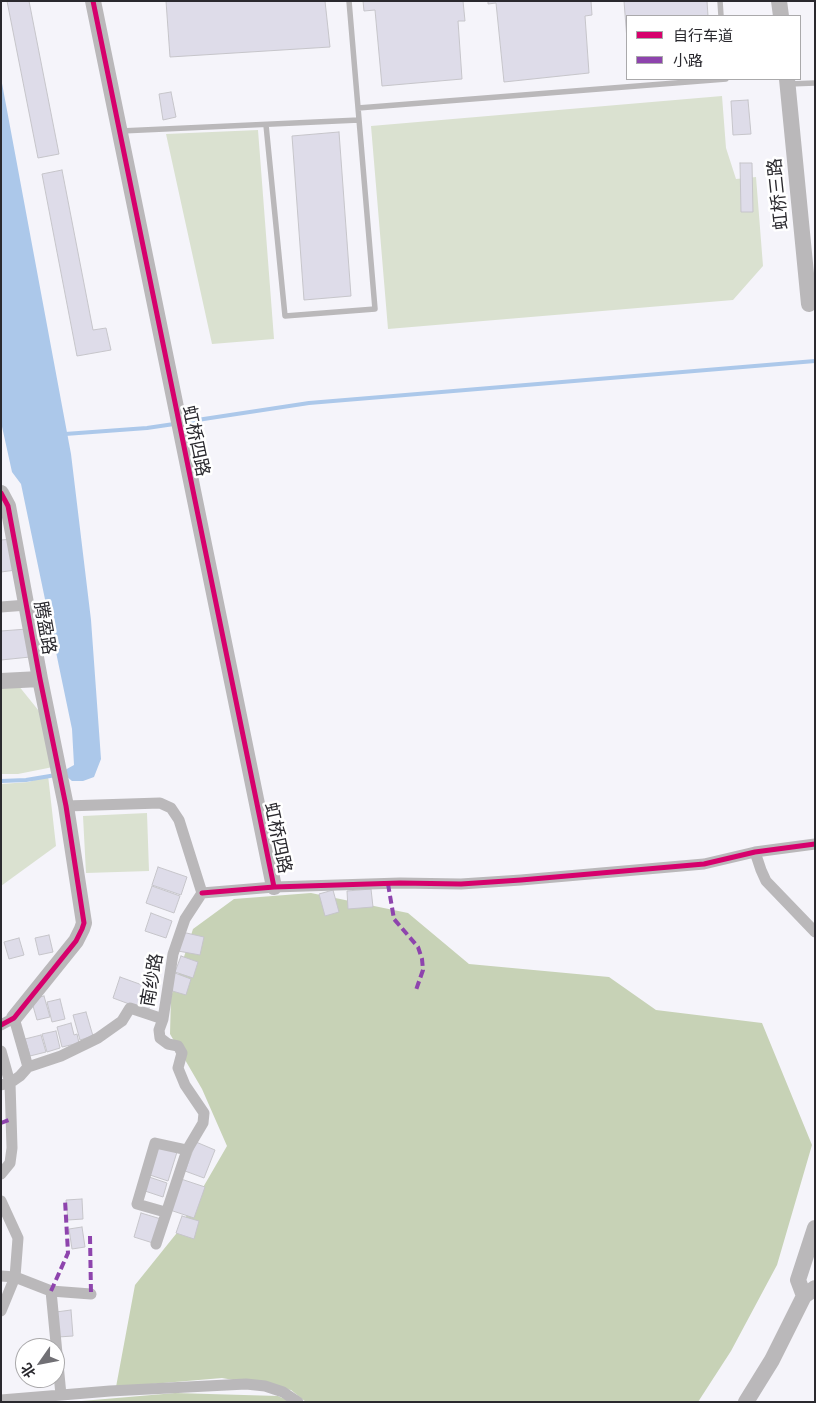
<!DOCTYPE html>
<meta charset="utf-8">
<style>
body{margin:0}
#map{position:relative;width:816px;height:1403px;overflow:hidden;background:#f5f4fa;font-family:Lato,"Noto Sans SC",sans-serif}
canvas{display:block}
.frame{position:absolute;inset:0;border:2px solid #2a292e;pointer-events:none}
.legend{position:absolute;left:626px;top:15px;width:175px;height:65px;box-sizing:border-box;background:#fff;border:1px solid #aaa9ab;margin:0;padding:6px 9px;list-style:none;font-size:15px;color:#2a292e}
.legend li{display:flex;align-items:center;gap:10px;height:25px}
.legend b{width:25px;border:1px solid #aaa9ab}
.north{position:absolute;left:15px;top:1338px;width:50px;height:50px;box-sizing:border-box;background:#fff;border:1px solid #aaa9ab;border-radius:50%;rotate:237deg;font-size:14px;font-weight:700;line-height:20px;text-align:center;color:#2a292e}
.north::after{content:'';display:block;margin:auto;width:18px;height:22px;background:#717075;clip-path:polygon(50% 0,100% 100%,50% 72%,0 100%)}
</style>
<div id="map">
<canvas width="816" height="1403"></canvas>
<div class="frame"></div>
<ul class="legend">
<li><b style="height:6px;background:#d6006c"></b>自行车道</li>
<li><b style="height:6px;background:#8e44ad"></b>小路</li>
</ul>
<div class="north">北</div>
</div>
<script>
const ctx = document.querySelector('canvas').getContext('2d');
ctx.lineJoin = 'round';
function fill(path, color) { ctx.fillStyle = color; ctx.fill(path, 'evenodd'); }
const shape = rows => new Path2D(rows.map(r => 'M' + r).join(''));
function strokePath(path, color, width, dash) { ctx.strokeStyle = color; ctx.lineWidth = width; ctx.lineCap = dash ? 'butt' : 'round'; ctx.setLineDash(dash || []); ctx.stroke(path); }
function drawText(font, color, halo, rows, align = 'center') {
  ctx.font = font + ' Lato,"Noto Sans SC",sans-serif'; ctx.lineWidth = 5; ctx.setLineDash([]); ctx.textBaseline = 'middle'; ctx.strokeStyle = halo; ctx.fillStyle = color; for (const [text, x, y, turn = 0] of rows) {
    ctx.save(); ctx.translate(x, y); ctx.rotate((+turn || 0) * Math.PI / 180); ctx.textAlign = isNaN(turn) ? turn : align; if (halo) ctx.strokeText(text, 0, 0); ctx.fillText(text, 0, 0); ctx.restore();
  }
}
const green = shape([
 [722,96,726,148,736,179,756,177,763,266,733,300,388,329,371,126],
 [258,130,274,339,212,344,166,134],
 [18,685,43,716,53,767,18,774,1,774,1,686],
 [48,775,56,846,1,886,1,784,29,782],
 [147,813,149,871,86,873,83,816]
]);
const forest = shape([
 [311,893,408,913,469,964,609,977,656,1010,762,1023,812,1145,777,1265,731,1351,698,1402,306,1402,291,1390,222,1378,116,1387,135,1285,176,1234,227,1146,202,1089,170,1034,171,997,193,929,234,899],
 [175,1393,278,1396,291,1402,70,1402]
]);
const water = shape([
 [1,78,71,454,91,620,101,759,94,777,83,781,72,781,66,776,65,770,74,765,72,729,21,484,12,472,1,422]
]);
const stream = shape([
 [184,422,309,403,815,361],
 [65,434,147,428,174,424],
 [1,781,26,780,56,775]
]);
const building = shape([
 [7,1,29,1,59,154,38,158,7,1],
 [166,1,325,1,330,47,170,57,166,1],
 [363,1,463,1,465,21,458,21,462,79,382,86,375,10,364,11,363,1],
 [488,1,591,1,592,15,585,16,589,73,504,82,496,3,488,4,488,1],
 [624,1,707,1,708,16,627,16,627,40,624,1],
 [171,92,176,117,163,120,159,94,171,92],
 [748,100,751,134,733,135,731,101,748,100],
 [339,132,351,296,304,300,292,136,339,132],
 [740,163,752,163,753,212,741,212,740,163],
 [62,170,93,330,106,328,111,350,77,356,42,174,62,170],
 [13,539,16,570,1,572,1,540,13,539],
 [27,629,30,657,1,660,1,631,27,629],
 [158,867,187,877,181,895,152,885,158,867],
 [152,886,180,896,174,913,146,903,152,886],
 [371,889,373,907,348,909,347,891,371,889],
 [333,890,339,912,325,916,319,894,333,890],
 [151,913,172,921,166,938,145,931,151,913],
 [182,932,204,937,200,955,178,951,182,932],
 [49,935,53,952,39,955,35,938,49,935],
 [19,938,24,955,9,959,4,942,19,938],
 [181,956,198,962,193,978,175,972,181,956],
 [175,973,191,979,186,995,169,990,175,973],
 [120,977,156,990,148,1011,113,998,120,977],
 [44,996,50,1017,37,1020,31,999,44,996],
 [60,999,65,1019,52,1022,47,1002,60,999],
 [86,1012,93,1036,80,1040,73,1015,86,1012],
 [71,1023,74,1035,77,1034,79,1043,62,1047,57,1027,71,1023],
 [56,1031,60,1048,47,1052,42,1034,56,1031],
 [41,1035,46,1052,30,1056,25,1039,41,1035],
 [196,1142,215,1150,204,1178,185,1171,196,1142],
 [158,1146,177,1152,168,1181,150,1175,158,1146],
 [149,1177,167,1183,163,1197,145,1191,149,1177],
 [181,1179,205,1187,194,1218,170,1210,181,1179],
 [82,1199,83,1219,68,1220,66,1200,82,1199],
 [141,1213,161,1219,153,1243,134,1237,141,1213],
 [182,1216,199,1221,194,1239,176,1233,182,1216],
 [82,1227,85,1247,72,1249,69,1229,82,1227],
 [71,1310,73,1336,58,1337,56,1312,71,1310]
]);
const lane = shape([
 [720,1,721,16],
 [789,84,815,83],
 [358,108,726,79],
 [266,125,285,316,375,309,349,1],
 [121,131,359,120]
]);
const street = shape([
 [1,607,27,605],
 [66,806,160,803,171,808,179,820,202,893],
 [755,852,761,870,766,881,815,932],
 [202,893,274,887,400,883,461,884,521,880,704,864,755,852,815,844],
 [1,1025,14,1018,28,1067],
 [1,1051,10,1083,12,1148,10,1163,1,1174],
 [1,1085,10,1083,20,1076,28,1067,61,1056,98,1038,122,1021,130,1008,163,1019],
 [1,1201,18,1238,15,1277,1,1311],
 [165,1212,137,1204,155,1143,187,1150],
 [156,1244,187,1150,203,1123,204,1113,185,1085,178,1068,182,1053,178,1046,168,1044,160,1038,159,1030,163,1019,173,954,185,919,202,893],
 [1,1276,15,1277,51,1291,91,1294],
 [51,1291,61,1395],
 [1,1400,110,1391,246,1384,265,1386,283,1392,298,1402]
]);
const secondary = shape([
 [93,1,274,887],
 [779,1,781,16],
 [787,79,809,304],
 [1,493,8,506,40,679,66,806,84,923,82,929,76,941,14,1018],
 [1,681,40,679],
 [804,1296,798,1280,815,1228],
 [746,1402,772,1360,804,1296,815,1288]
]);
const quiet = shape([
 [388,884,394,919,418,947,422,959,423,970,416,990],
 [1,1123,11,1119],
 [90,1236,91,1294],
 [51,1291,68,1253,65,1200]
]);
const cycleway = shape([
 [93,1,274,887],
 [1,493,8,506,40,679,66,806,84,923,82,929,76,941,14,1018,1,1025],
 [202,893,274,887,400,883,461,884,521,880,704,864,755,852,815,844]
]);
const streetNames = [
 ["虹桥三路",778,194,-96],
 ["虹桥四路",196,441,78],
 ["腾盈路",45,628,80],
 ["虹桥四路",278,838,78],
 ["南纱路",152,980,-80]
];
fill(green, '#dae1d0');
fill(forest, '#c7d2b6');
fill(water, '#acc8ea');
strokePath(stream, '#acc8ea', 4);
fill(building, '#dedce9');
strokePath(building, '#c6c5ca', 1);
strokePath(lane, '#bab8ba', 5.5);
strokePath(street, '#bab8ba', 11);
strokePath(secondary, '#bab8ba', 16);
strokePath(quiet, '#8e44ad', 4, [8, 4]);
strokePath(cycleway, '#d6006c', 5);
drawText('18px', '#2a292e', '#fff', streetNames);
</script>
